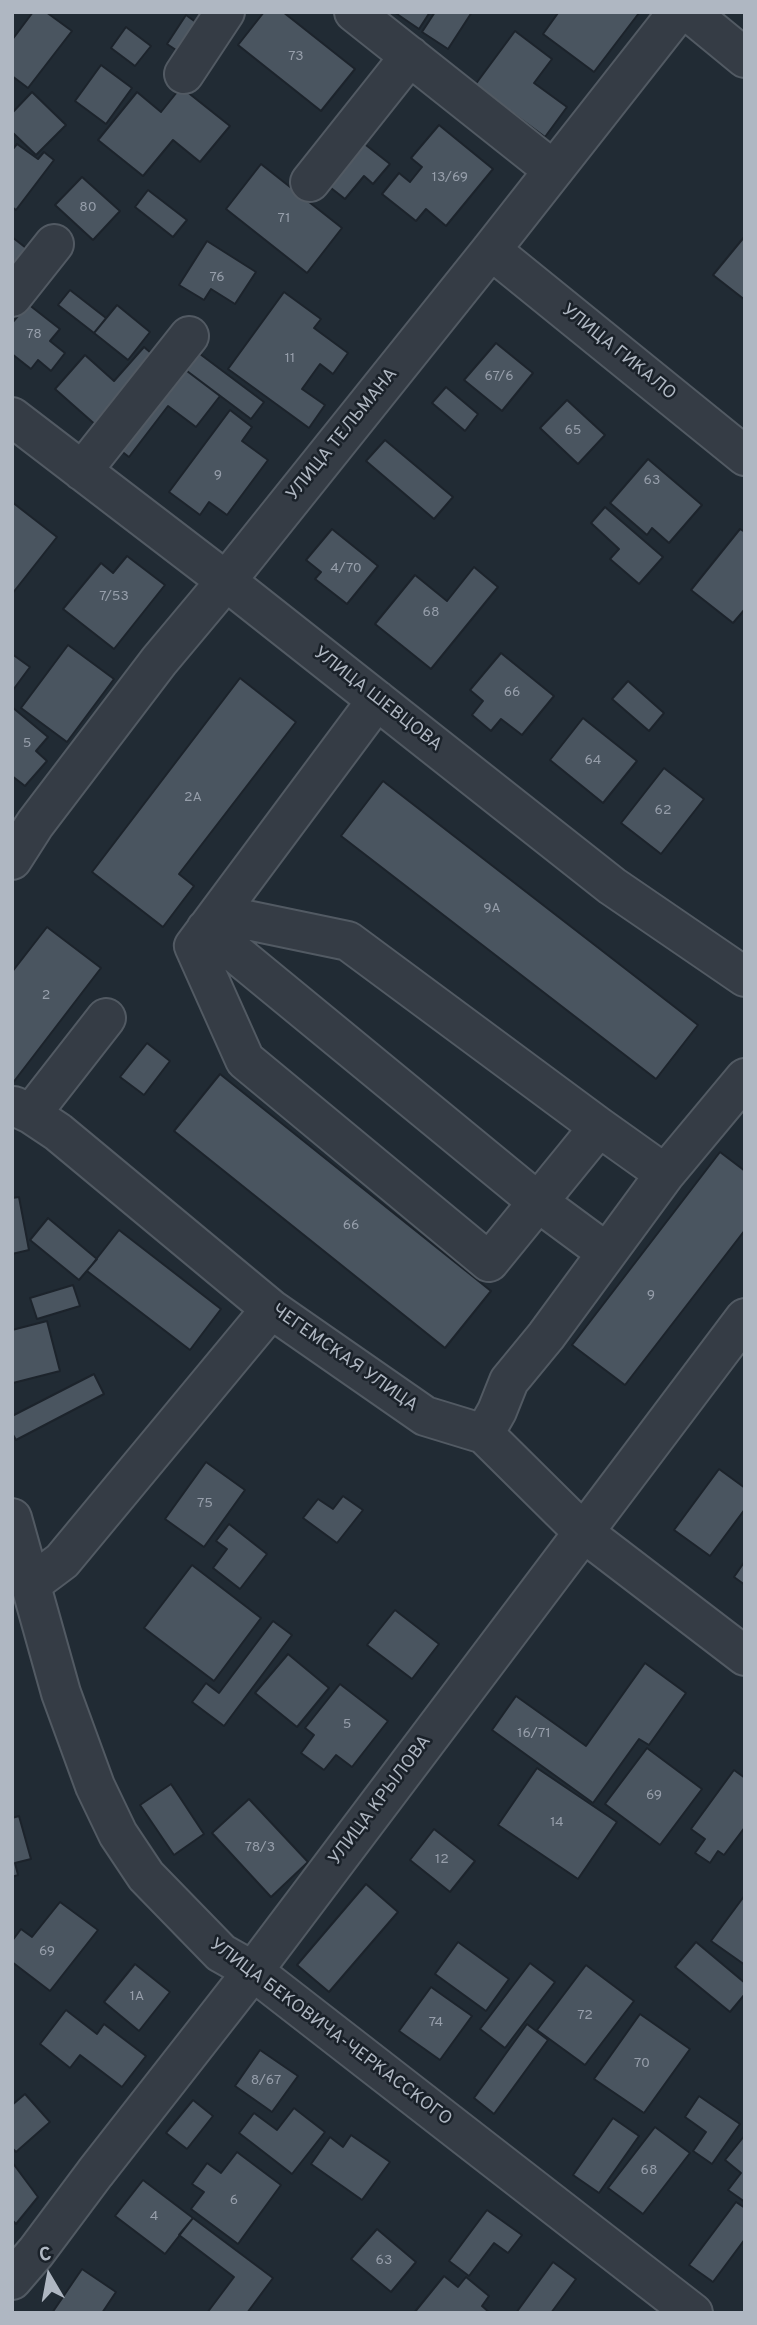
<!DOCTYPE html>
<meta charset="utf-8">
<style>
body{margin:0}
#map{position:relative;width:757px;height:2325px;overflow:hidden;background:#212b34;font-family:Overpass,sans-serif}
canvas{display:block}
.frame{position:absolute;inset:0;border:14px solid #afb7c2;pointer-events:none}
.north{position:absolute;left:14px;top:2241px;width:70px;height:70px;-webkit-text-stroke:5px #1a2129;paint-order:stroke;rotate:350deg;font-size:19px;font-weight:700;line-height:28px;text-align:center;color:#afb7c2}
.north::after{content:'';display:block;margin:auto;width:24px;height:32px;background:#afb7c2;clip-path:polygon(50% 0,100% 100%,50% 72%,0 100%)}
</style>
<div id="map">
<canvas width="757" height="2325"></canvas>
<div class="frame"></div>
<div class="north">С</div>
</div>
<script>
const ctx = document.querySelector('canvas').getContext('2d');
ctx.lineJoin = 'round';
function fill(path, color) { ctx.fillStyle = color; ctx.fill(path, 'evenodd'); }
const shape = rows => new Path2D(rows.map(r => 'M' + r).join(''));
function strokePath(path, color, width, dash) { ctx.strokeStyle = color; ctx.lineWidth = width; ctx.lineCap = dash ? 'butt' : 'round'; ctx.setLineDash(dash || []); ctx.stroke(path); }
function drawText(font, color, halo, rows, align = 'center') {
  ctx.font = font + ' Overpass,sans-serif'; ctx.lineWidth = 5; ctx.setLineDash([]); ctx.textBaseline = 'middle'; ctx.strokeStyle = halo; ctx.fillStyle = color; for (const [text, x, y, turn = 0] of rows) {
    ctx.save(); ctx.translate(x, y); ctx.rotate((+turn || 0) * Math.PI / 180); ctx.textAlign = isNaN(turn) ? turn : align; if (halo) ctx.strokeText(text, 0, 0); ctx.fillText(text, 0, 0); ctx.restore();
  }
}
const building = shape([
 [33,12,46,12,72,31,28,88,12,76,12,40,33,12],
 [264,12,283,12,355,69,321,111,238,45,264,12],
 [394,12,430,12,419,29,394,12],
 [435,12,472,12,448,49,422,32,435,12],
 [558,13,558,12,639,13,594,72,543,34,558,13],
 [186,15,204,28,185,56,167,44,186,15],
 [126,27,151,46,135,66,111,48,126,27],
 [515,31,552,59,534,83,567,107,545,137,475,85,515,31],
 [101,65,132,88,106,124,75,101,101,65],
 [181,87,230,126,200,162,173,140,143,176,98,140,137,92,161,112,181,87],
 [32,92,66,125,36,155,12,132,12,113,32,92],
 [439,125,493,169,446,226,426,209,416,221,382,194,399,173,410,182,422,167,411,158,439,125],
 [357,138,390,164,373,184,364,176,345,199,322,181,357,138],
 [17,144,38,159,44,152,54,160,16,210,12,207,12,150,17,144],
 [261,164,342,228,307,273,226,209,261,164],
 [82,177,120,211,93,240,55,205,82,177],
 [148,190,187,220,173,237,135,207,148,190],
 [745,236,745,300,713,275,745,236],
 [12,237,35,255,12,284,12,237],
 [207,241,256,272,235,304,211,289,204,300,179,285,207,241],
 [70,290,106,318,94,333,58,305,70,290],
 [284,292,321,319,314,328,348,353,333,374,320,364,302,389,325,405,309,428,228,369,284,292],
 [28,304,60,329,50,341,65,353,51,371,38,360,31,369,12,354,12,323,28,304],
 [117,305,150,332,128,360,94,333,117,305],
 [496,343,533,373,502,411,464,380,496,343],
 [144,347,158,359,98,427,55,389,85,355,114,381,144,347],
 [192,348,264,402,251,419,179,365,192,348],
 [179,365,220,396,196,427,168,406,129,457,116,447,179,365],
 [446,387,478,414,465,431,432,403,446,387],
 [567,400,605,435,578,464,540,428,567,400],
 [230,410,252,427,242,441,268,460,227,515,209,502,200,515,169,492,230,410],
 [385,440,453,497,434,519,366,461,385,440],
 [648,459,702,505,669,543,652,528,647,535,610,503,648,459],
 [12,502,57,537,12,594,12,502],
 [605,507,663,557,639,584,610,559,619,549,591,523,605,507],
 [332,529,378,566,347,604,315,579,321,572,306,560,332,529],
 [740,529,745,532,745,609,733,623,691,590,740,529],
 [127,556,165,585,114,649,63,609,101,563,113,573,127,556],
 [474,567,498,587,431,669,375,624,415,575,447,601,474,567],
 [68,645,114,679,67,742,21,708,68,645],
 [501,653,554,696,522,735,501,719,491,731,472,715,483,701,470,690,501,653],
 [12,654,30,667,13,690,12,689,12,654],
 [240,678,296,722,179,874,194,886,163,927,92,872,240,678],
 [628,681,664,713,649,731,612,699,628,681],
 [12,707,48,737,36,751,47,761,25,786,12,776,12,707],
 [583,718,637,761,603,803,550,760,583,718],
 [664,768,704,799,661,854,621,823,664,768],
 [383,781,698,1025,656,1079,341,836,383,781],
 [47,927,101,968,12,1084,12,972,47,927],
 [147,1043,170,1061,144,1095,120,1077,147,1043],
 [220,1074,491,1291,445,1348,174,1131,220,1074],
 [720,1152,745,1171,745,1230,625,1385,572,1345,720,1152],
 [19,1197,29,1250,12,1254,12,1198,19,1197],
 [48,1218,97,1259,79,1280,30,1240,48,1218],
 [119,1230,221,1309,190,1350,87,1271,119,1230],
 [73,1285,80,1306,37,1319,30,1298,73,1285],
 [47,1321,60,1371,13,1383,12,1330,47,1321],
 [94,1374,104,1394,16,1440,12,1433,12,1416,94,1374],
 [206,1462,245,1490,204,1547,165,1519,206,1462],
 [719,1469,745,1488,745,1509,710,1556,674,1530,719,1469],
 [343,1496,363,1510,337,1543,303,1518,318,1499,333,1509,343,1496],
 [229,1524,267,1554,240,1589,213,1568,227,1549,216,1541,229,1524],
 [745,1561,745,1585,734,1577,745,1561],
 [192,1565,261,1618,214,1681,144,1628,192,1565],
 [395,1610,439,1644,412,1679,367,1645,395,1610],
 [273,1621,292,1635,224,1726,192,1702,206,1683,219,1693,273,1621],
 [288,1654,329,1688,297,1727,255,1693,288,1654],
 [645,1663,686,1693,649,1745,639,1739,593,1803,492,1730,516,1696,586,1746,645,1663],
 [340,1684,388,1721,352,1767,336,1755,324,1770,301,1753,314,1735,305,1728,340,1684],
 [647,1748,702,1789,660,1845,605,1804,647,1748],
 [537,1768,617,1822,578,1879,498,1825,537,1768],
 [734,1770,745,1778,745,1827,724,1855,718,1851,710,1863,695,1853,705,1839,691,1829,734,1770],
 [171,1784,204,1834,174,1855,140,1805,171,1784],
 [249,1799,308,1862,271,1897,212,1833,249,1799],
 [19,1816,31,1859,15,1863,18,1875,12,1877,12,1818,19,1816],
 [434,1829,475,1861,450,1892,410,1860,434,1829],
 [366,1884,398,1912,329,1992,297,1965,366,1884],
 [745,1895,745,1965,711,1941,745,1895],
 [60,1902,98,1930,50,1991,12,1962,12,1941,21,1929,32,1937,60,1902],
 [458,1942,509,1979,486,2011,435,1974,458,1942],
 [696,1942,745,1983,745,1994,730,2012,675,1967,696,1942],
 [530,1963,555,1982,505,2048,480,2029,530,1963],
 [135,1964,170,1992,139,2031,104,2002,135,1964],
 [586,1965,634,2001,585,2065,537,2030,586,1965],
 [431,1987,472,2016,440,2060,399,2031,431,1987],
 [66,2010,97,2034,104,2024,146,2056,122,2087,80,2055,70,2068,40,2044,66,2010],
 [640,2014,690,2049,644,2113,594,2079,640,2014],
 [527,2024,548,2040,494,2114,474,2098,527,2024],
 [260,2050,298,2076,272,2112,235,2086,260,2050],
 [25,2094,50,2122,16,2152,12,2148,12,2105,25,2094],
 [699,2096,740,2124,712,2164,693,2151,706,2132,685,2117,699,2096],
 [193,2100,213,2116,187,2149,166,2133,193,2100],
 [294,2108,325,2132,292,2174,239,2133,254,2113,277,2130,294,2108],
 [613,2118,639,2136,599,2193,573,2175,613,2118],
 [655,2127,690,2153,643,2214,608,2188,655,2127],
 [351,2135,390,2162,362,2200,311,2164,330,2137,343,2147,351,2135],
 [745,2135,745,2202,728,2190,741,2173,725,2160,745,2135],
 [237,2152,281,2185,238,2244,191,2209,204,2192,192,2184,207,2163,221,2173,237,2152],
 [12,2162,38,2197,16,2224,12,2220,12,2162],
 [143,2180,193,2218,165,2254,115,2216,143,2180],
 [736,2202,745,2208,745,2239,713,2282,689,2265,736,2202],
 [487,2210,522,2235,508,2253,494,2243,469,2276,449,2261,487,2210],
 [193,2218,273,2278,247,2313,207,2313,234,2277,179,2235,193,2218],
 [377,2229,416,2262,391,2292,351,2259,377,2229],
 [553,2262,576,2279,551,2313,516,2313,553,2262],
 [82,2269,116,2292,102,2313,52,2313,82,2269],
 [444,2276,458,2287,466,2277,489,2296,482,2306,490,2313,414,2313,444,2276]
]);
const minor = shape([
 [354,12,553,170],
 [689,12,745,58],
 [184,74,225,12],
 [310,182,410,56],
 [491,250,745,456],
 [12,297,54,244],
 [12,417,226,581,612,886,745,977],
 [82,471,189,336],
 [377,700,194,946,245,1060,489,1262,599,1127,665,1174,745,1078],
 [12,860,35,824,159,661,226,581,491,250,678,12],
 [218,914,348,941,599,1127],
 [206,929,538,1202,607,1253],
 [12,1107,14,1106,31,1114,58,1132,271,1309,425,1416,484,1434,583,1532,745,1656],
 [31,1114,106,1018],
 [484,1434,497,1411,509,1381,546,1336,665,1174],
 [12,1518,61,1693,95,1786,118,1834,146,1876,221,1953,253,1971,693,2313],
 [30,1585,62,1561,271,1309],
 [12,2280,36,2252,95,2173,253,1971,745,1318]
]);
const numberNames = [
 ["73",296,57],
 ["13/69",450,178],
 ["80",88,208],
 ["71",284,219],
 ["76",217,278],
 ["78",34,335],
 ["11",290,359],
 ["67/6",499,377],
 ["65",573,431],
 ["9",218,476],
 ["63",652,481],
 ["4/70",346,569],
 ["7/53",114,597],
 ["68",431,613],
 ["66",512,693],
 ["5",27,744],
 ["64",593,761],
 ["2А",193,798],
 ["62",663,811],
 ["9А",492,909],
 ["2",46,996],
 ["66",351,1226],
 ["9",651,1296],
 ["75",205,1504],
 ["5",347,1725],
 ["16/71",534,1734],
 ["69",654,1796],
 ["14",557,1823],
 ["78/3",260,1848],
 ["12",442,1860],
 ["69",47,1952],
 ["1А",137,1997],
 ["72",585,2016],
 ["74",436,2023],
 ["70",642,2064],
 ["8/67",266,2081],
 ["68",649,2171],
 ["6",234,2201],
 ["4",154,2217],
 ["63",384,2261]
];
const streetNames = [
 ["УЛИЦА ГИКАЛО",618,353,39],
 ["УЛИЦА ТЕЛЬМАНА",343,435,-51],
 ["УЛИЦА ШЕВЦОВА",377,700,38],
 ["ЧЕГЕМСКАЯ УЛИЦА",344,1359,35],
 ["УЛИЦА КРЫЛОВА",381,1801,-53],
 ["УЛИЦА БЕКОВИЧА-ЧЕРКАССКОГО",330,2033,37]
];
fill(building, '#4a5560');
strokePath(building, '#1c232b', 2);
strokePath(minor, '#525a63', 42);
strokePath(minor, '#353c45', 38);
drawText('14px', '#969eaa', null, numberNames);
drawText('18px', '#afb7c2', '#1a2129', streetNames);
</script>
